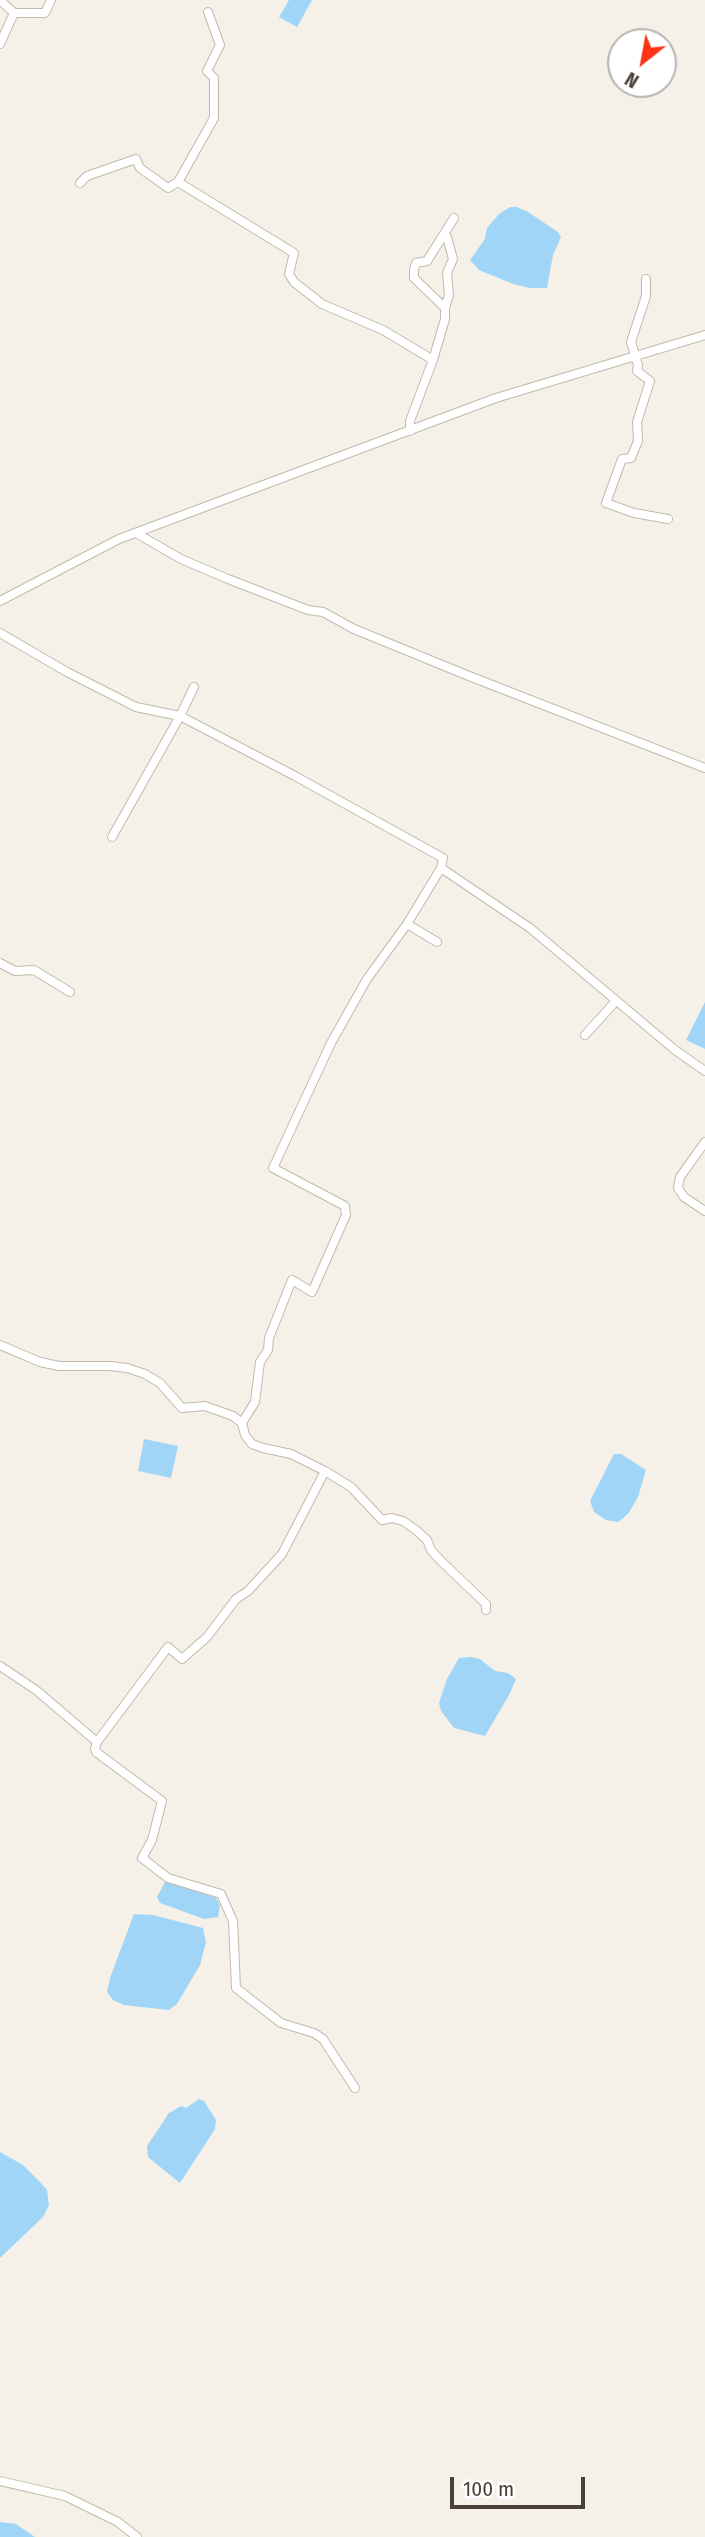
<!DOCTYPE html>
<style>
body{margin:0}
#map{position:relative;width:705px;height:2537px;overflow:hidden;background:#f6f1e8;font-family:"Fira Sans Condensed",sans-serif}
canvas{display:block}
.north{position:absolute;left:607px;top:28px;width:70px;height:70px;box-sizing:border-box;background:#fff;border:2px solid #b7b3af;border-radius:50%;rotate:211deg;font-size:19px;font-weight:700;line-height:28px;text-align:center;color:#4a4236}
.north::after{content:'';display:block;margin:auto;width:24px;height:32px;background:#ff3416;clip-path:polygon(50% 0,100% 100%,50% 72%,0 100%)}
.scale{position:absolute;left:450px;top:2477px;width:135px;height:32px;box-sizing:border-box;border:4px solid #4a4236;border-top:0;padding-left:9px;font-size:21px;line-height:24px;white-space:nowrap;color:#4a4236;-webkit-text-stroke:5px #fff;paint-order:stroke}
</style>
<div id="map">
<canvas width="705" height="2537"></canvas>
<div class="north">N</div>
<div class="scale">100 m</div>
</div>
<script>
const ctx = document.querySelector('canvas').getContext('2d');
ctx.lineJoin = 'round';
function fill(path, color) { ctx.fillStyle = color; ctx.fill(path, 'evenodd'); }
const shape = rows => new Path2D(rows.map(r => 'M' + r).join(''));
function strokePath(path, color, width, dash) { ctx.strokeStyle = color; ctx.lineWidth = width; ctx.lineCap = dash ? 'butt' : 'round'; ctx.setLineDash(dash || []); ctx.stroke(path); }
const water = shape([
 [289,0,312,0,297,27,279,17],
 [510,207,517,207,528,212,558,232,561,237,553,255,547,288,530,288,513,284,479,270,470,260,485,239,487,228,499,214],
 [705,1002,705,1049,686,1040],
 [144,1439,178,1446,171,1478,138,1471],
 [614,1454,621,1454,646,1470,638,1497,628,1514,618,1522,606,1520,594,1512,590,1501],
 [471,1657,480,1659,495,1671,508,1673,516,1679,509,1695,485,1736,454,1728,441,1711,439,1703,447,1679,459,1658],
 [166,1880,216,1898,220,1905,218,1917,204,1919,160,1903,157,1897],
 [134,1914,153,1915,203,1928,206,1942,200,1965,177,2004,169,2010,124,2005,113,2000,107,1992,110,1978],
 [199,2099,204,2101,216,2120,215,2129,180,2183,148,2157,147,2146,169,2113,181,2106,186,2108],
 [0,2152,23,2165,39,2181,47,2190,49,2205,43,2217,0,2258],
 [0,2522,16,2524,35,2537,0,2537]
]);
const street = shape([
 [0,0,14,13],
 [0,44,14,13,45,13,51,0],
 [178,182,214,118,214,78,207,71,220,45,208,12],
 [80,183,87,176,136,159,140,168,168,188,178,182,294,253,289,274,294,282,322,304,383,330,433,360,410,421,410,431],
 [444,236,447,237,453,259,447,273,449,295,445,308],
 [646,279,646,296,631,342,638,365,637,371,650,381,637,422,638,441,631,458,622,459,606,503,634,513,668,519],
 [433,360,445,319,445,308,414,278,414,270,416,263,427,261,454,218],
 [136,533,181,559,228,579,308,610,323,612,354,629,469,676,705,768],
 [0,601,119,539,496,398,705,335],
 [0,633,67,672,136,707,180,716,295,776,443,858,441,868,407,924,367,979,331,1043,273,1168,345,1206,346,1215,312,1292,292,1280,269,1338,268,1350,260,1362,255,1402,242,1423],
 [112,837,180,716,194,687],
 [441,868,530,928,675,1050,705,1071],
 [407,924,437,942],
 [0,963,15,971,34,970,70,992],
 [585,1035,616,1001],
 [705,1142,680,1177,678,1188,684,1197,705,1211],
 [0,1345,40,1362,59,1366,110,1366,127,1368,145,1374,160,1383,182,1408,205,1406,233,1416,242,1423,245,1435,252,1444,263,1448,291,1454,325,1471,351,1487,382,1520,392,1518,403,1521,416,1530,427,1540,431,1550,441,1561,486,1604,486,1610],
 [325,1471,282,1554,248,1591,236,1599,207,1637,182,1659,168,1647,97,1742,95,1749,96,1752,162,1801,152,1840,142,1858,168,1878,221,1894,233,1921,236,1988,281,2023,314,2033,323,2039,355,2088],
 [0,1666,36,1690,97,1742],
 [0,2481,65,2496,118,2522,137,2537]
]);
fill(water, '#a0d5f7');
strokePath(street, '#c2b9aa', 10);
strokePath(street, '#fff', 8);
</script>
